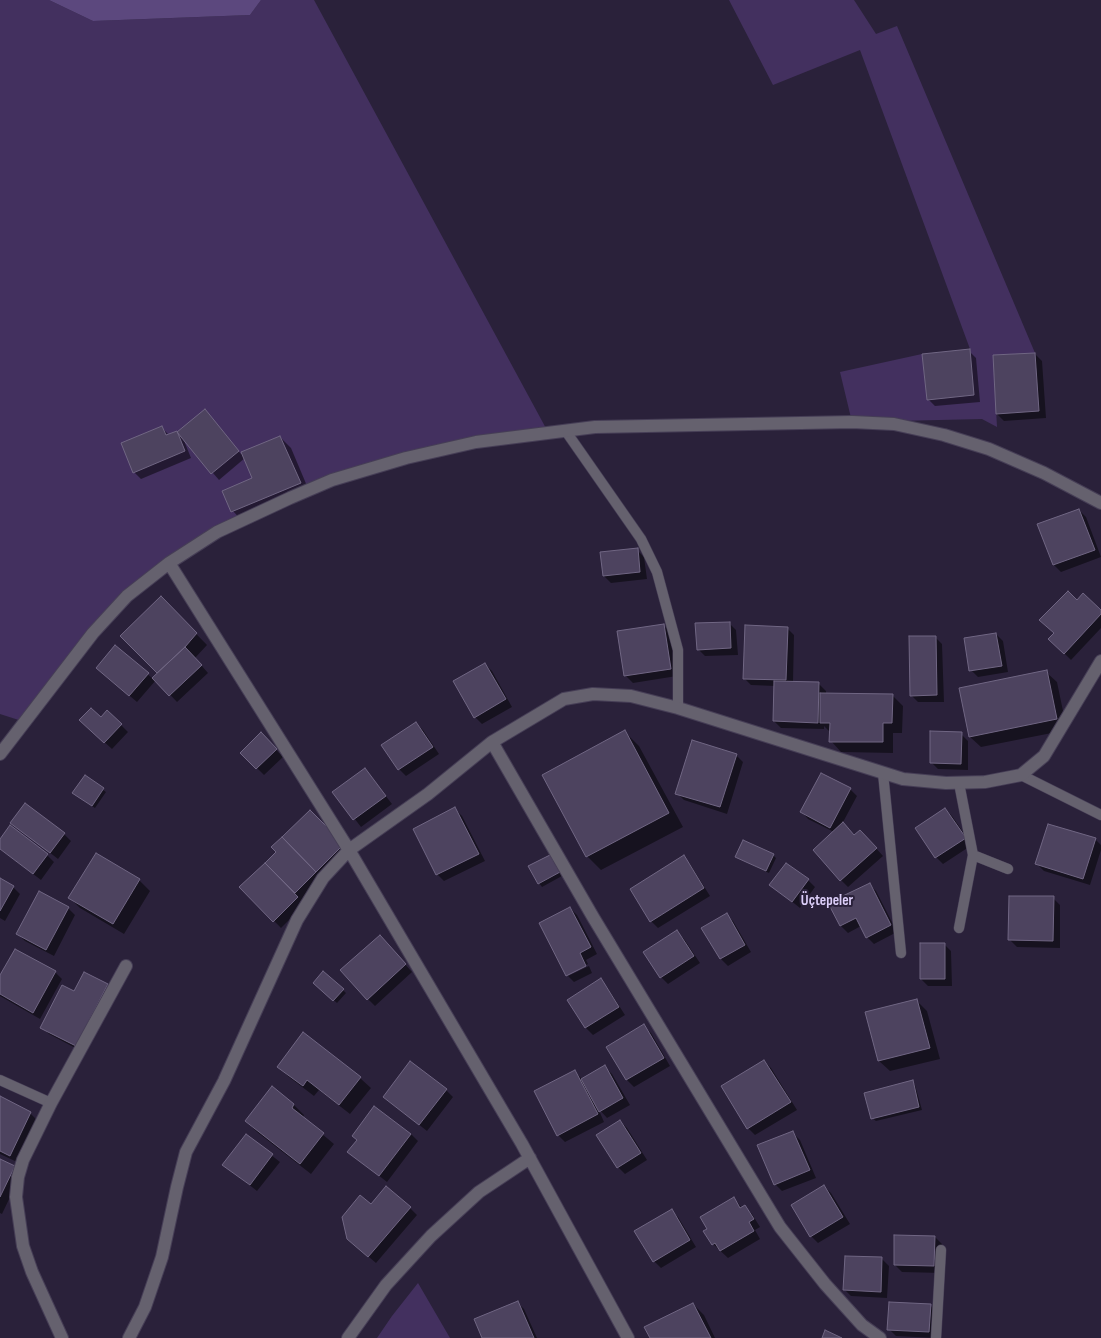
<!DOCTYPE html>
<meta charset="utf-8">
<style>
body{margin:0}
canvas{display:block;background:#2a213a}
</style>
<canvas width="1101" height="1338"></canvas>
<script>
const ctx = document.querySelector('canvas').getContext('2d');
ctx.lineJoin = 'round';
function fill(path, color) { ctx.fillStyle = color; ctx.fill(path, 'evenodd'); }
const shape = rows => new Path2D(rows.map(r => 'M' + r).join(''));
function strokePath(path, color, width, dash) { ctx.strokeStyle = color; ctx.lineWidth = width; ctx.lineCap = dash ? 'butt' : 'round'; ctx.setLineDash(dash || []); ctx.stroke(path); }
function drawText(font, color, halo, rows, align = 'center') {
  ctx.font = font + ' "Sofia Sans Condensed",sans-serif'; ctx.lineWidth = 4; ctx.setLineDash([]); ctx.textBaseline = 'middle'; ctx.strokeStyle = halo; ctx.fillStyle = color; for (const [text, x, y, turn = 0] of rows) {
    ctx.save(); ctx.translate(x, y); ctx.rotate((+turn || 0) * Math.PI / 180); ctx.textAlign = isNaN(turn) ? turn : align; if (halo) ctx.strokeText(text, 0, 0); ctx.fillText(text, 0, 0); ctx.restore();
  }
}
const green = shape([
 [0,0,49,0,93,21,250,15,261,0,314,0,548,432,332,480,217,532,127,596,25,722,0,714],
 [729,0,854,0,876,34,897,26,1035,353,993,355,997,427,982,419,852,422,840,372,922,354,927,400,974,395,970,349,860,50,773,85],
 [418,1283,450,1338,377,1338,392,1316]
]);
const forest = shape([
 [49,0,261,0,250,15,93,21]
]);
const shadow = shape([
 [969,351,976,358,980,402,935,406,928,399],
 [1035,354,1042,361,1046,418,1004,421,997,414],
 [205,411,241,454,280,437,291,448,310,493,243,522,233,511,224,492,254,479,245,458,219,480,183,438,191,458,141,479,134,472,161,427,168,434,178,434],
 [1079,510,1086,517,1101,557,1061,572,1054,565,1039,525],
 [637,550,644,557,647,579,611,583,604,576],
 [161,598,207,645,195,658,208,673,177,702,156,680,137,702,105,675,116,646,153,679,159,674,122,636],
 [1077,602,1101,612,1101,628,1071,660,1050,639],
 [729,623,736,630,738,655,705,656,698,649],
 [663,625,670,632,677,676,633,683,626,676],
 [787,628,794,635,793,683,819,684,826,691,826,694,892,695,903,706,902,733,893,733,893,753,841,752,831,741,831,733,824,726,824,729,781,728,774,721,775,686,751,685,744,678],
 [996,634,1003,641,1008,672,978,677,971,670],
 [935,637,942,644,944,702,918,702,911,695],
 [485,664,492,671,512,707,482,724,475,717],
 [1046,672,1057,682,1067,730,981,747,970,737],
 [416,723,423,730,439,754,406,776,399,769,383,746],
 [121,725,128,732,112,749,88,727],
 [625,732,639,746,683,827,601,870,587,856],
 [261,734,283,757,264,775,242,753],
 [961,734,968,741,968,770,938,769,931,762],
 [736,755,743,762,727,814,684,800,677,793],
 [365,769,392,804,361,827,334,792],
 [85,777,106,792,95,808,77,796],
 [850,789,857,796,842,824,855,836,867,838,883,856,848,887,841,880,834,832,808,819,802,812],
 [455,809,462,816,485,861,444,881,437,874,414,829],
 [945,809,952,816,972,845,943,864,936,857,917,828],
 [310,812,350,852,301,901,304,905,281,928,241,887,277,852],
 [12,823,64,834,71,841,58,859],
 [1095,839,1101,845,1101,850,1090,885,1044,871,1037,864],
 [0,841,47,855,54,862,41,880,4,852,0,849],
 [96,854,139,880,150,891,124,934,80,908,70,898],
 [773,855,776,858,769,873,740,859,737,856],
 [683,857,690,864,710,896,658,928,651,921],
 [553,859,562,876,542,887,539,883],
 [0,880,13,887,20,894,5,921,0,918],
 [808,880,815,887,800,908,771,885],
 [869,884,876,891,897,932,874,944,867,937,861,926,848,933,841,926,830,903],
 [1053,898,1060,905,1060,948,1017,947,1010,940],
 [68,908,75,915,54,956,25,941,18,934],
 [570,908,577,915,597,954,586,960,588,964,568,974,568,976,567,975],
 [726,914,733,921,751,952,728,966,721,959,703,928],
 [677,932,684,939,700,963,668,984,661,977],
 [386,943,412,972,375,1006,368,999],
 [944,944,951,951,952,986,928,986,921,979],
 [589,966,592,973,574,982,568,976],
 [55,972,62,979,40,1019,0,996,0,977],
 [324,972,346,993,337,1003,315,983],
 [600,980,607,987,625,1015,593,1035,586,1028,568,1000],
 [107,985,114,992,83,1052,49,1034,42,1027,75,993],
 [916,1000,927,1011,940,1059,890,1071,879,1061],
 [644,1026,651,1033,670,1066,634,1087,627,1080],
 [764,1061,771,1068,797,1110,755,1135,748,1128],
 [278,1066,360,1078,371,1088,350,1114,319,1090,314,1096,289,1077],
 [605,1067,612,1074,630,1105,607,1118,598,1108,604,1122,565,1142,558,1135,574,1071,582,1079],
 [912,1082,915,1085,922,1110,876,1121,872,1118],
 [272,1088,294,1105,304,1115,303,1118,334,1144,311,1174,257,1132,246,1121],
 [446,1090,453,1097,427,1131,384,1097],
 [0,1098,30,1113,37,1120,17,1162,0,1154],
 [620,1121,627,1128,647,1160,625,1174,618,1167],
 [793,1133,800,1140,816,1178,782,1191,775,1184],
 [411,1134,418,1141,387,1182,349,1152,358,1140],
 [246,1135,280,1162,257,1191,224,1165],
 [0,1160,14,1167,21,1174,2,1214,0,1213],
 [824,1186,831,1193,850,1224,818,1243,811,1236],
 [734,1198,742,1208,745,1207,752,1214,760,1227,755,1230,760,1239,728,1258,713,1244,709,1229],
 [410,1208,417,1215,376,1263,356,1246],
 [671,1210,678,1217,696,1247,661,1268,654,1261,636,1232],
 [935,1237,942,1244,941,1273,902,1272,895,1265],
 [882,1259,889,1266,887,1298,851,1296,844,1289],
 [517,1302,524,1309,537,1338,484,1338],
 [693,1304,704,1315,715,1338,651,1338],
 [930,1305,937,1312,936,1338,896,1336,889,1329]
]);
const building = shape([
 [970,349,974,395,927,400,922,354,970,349],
 [1035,353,1039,411,996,414,993,355,1035,353],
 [205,409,239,451,211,474,177,432,205,409],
 [162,426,166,435,177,431,185,451,133,473,121,443,162,426],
 [280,436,301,483,231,512,222,491,252,478,241,452,280,436],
 [1079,509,1095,550,1053,565,1037,524,1079,509],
 [638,548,640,572,603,576,600,552,638,548],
 [1068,591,1077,600,1083,593,1101,610,1101,614,1064,654,1048,639,1054,633,1039,620,1068,591],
 [161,596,197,633,185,647,157,673,120,636,161,596],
 [730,622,731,648,697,650,695,623,730,622],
 [664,624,671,669,624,676,617,631,664,624],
 [745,625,788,627,786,680,743,679,745,625],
 [996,633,1002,666,969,671,964,638,996,633],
 [909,636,936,636,937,695,910,696,909,636],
 [115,645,149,673,129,696,96,668,115,645],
 [185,647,202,665,169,696,152,678,185,647],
 [485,663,506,699,474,718,453,681,485,663],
 [1047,670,1057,719,969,737,959,688,1047,670],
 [774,681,819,682,818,723,773,721,774,681],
 [820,693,893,694,892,723,883,723,883,742,829,742,830,723,820,723,820,693],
 [91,708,101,717,107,710,122,724,104,743,79,720,91,708],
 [416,722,433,747,398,770,381,745,416,722],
 [625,730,669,813,586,857,542,775,625,730],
 [930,731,962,732,961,764,930,763,930,731],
 [261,732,277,749,256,769,240,753,261,732],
 [692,740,737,754,720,807,675,794,692,740],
 [365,768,386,796,353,820,332,792,365,768],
 [821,773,851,788,830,828,800,812,821,773],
 [85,775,104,788,92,806,72,793,85,775],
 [25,803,65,833,50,853,10,823,25,803],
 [455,807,479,854,436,875,413,829,455,807],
 [945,808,966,838,935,858,915,828,945,808],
 [310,810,344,844,316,872,282,837,310,810],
 [843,822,854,835,860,830,877,848,840,881,813,850,843,822],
 [1048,824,1096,838,1083,879,1035,864,1048,824],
 [10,825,48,854,33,874,0,849,0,839,10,825],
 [282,837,316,872,295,893,265,863,276,852,271,847,282,837],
 [743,840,774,854,766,871,735,857,743,840],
 [96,853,140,879,113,924,68,898,96,853],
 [550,855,560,872,538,884,528,866,550,855],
 [684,855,704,888,650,922,630,889,684,855],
 [265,863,298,897,273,922,239,887,265,863],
 [786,863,809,879,792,902,769,885,786,863],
 [0,878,14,886,0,911,0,878],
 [870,883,891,925,866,938,856,918,840,926,828,903,870,883],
 [39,891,69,907,46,950,16,934,39,891],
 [1009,896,1054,896,1053,941,1008,940,1009,896],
 [570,907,591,947,580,953,586,966,566,976,539,923,570,907],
 [727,913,745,945,720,959,701,928,727,913],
 [677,930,694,956,660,978,643,952,677,930],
 [380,935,406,964,367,1000,340,970,380,935],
 [920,943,945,943,945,979,920,979,920,943],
 [15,949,56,971,33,1013,0,994,0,975,15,949],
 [323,971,344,989,333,1001,313,983,323,971],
 [84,972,108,984,76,1046,40,1028,62,985,74,991,84,972],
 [601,978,619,1007,585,1028,567,1000,601,978],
 [917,999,930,1048,878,1061,865,1012,917,999],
 [644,1024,664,1058,626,1080,606,1047,644,1024],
 [303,1032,361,1077,339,1105,307,1080,303,1086,277,1067,303,1032],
 [764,1060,791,1102,747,1129,721,1086,764,1060],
 [410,1061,447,1089,419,1125,383,1097,410,1061],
 [605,1065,623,1098,599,1112,581,1079,605,1065],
 [575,1070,598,1114,557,1136,534,1091,575,1070],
 [913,1080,919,1107,871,1119,864,1093,913,1080],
 [272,1086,294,1104,292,1108,324,1133,300,1164,245,1121,272,1086],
 [0,1096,31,1112,10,1156,0,1151,0,1096],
 [374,1106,411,1134,379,1176,347,1152,357,1140,352,1136,374,1106],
 [620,1120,641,1153,617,1168,596,1135,620,1120],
 [793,1131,810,1170,774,1185,757,1145,793,1131],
 [246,1134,273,1154,250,1185,222,1165,246,1134],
 [0,1159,15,1166,0,1197,0,1159],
 [824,1185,843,1217,810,1237,791,1205,824,1185],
 [386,1186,411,1207,368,1257,347,1239,342,1217,360,1195,371,1204,386,1186],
 [734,1197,740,1208,745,1205,754,1219,749,1222,754,1231,720,1251,715,1243,712,1245,703,1231,707,1229,700,1217,734,1197],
 [672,1209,690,1240,653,1262,634,1231,672,1209],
 [894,1235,935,1236,934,1266,894,1265,894,1235],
 [845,1256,882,1257,881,1292,843,1290,845,1256],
 [518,1301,534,1338,482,1338,474,1319,518,1301],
 [889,1302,931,1304,929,1332,887,1330,889,1302],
 [693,1303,711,1338,650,1338,644,1327,693,1303],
 [825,1330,842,1338,822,1338,825,1330]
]);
const lane = shape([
 [565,430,641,539,657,572,678,650,678,708],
 [883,773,901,953],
 [1021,775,1101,815],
 [959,783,973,855,1008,869],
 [959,928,973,855],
 [0,1080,51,1103],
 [936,1338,941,1250]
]);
const street = shape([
 [169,563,217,532,290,498,332,480,406,458,476,442,595,427,852,422,894,424,944,435,989,449,1044,473,1101,503],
 [492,742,564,699,593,694,631,696,678,708,903,779,946,783,985,782,1021,775,1044,756,1101,661],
 [0,754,93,633,127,596,169,563,349,850,428,794,492,742,593,917,780,1227,825,1284,862,1325,880,1338],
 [62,1338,32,1272,23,1246,16,1197,18,1177,23,1160,51,1103,126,966],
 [129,1338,145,1307,162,1257,177,1187,186,1152,224,1081,297,920,323,878,349,850,522,1144,628,1338],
 [348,1338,386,1285,431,1236,479,1192,530,1158]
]);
const neighbourhoodNames = [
 ["Üçtepeler",827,901]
];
fill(green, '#43305f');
fill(forest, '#5c487e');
fill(shadow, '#0007');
fill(building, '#4d435f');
strokePath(building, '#706683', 1);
strokePath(lane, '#463e56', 11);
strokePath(street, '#463e56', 14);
strokePath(lane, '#65616e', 10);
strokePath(street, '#65616e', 12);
drawText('bold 15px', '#dccef9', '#2a213a', neighbourhoodNames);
</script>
